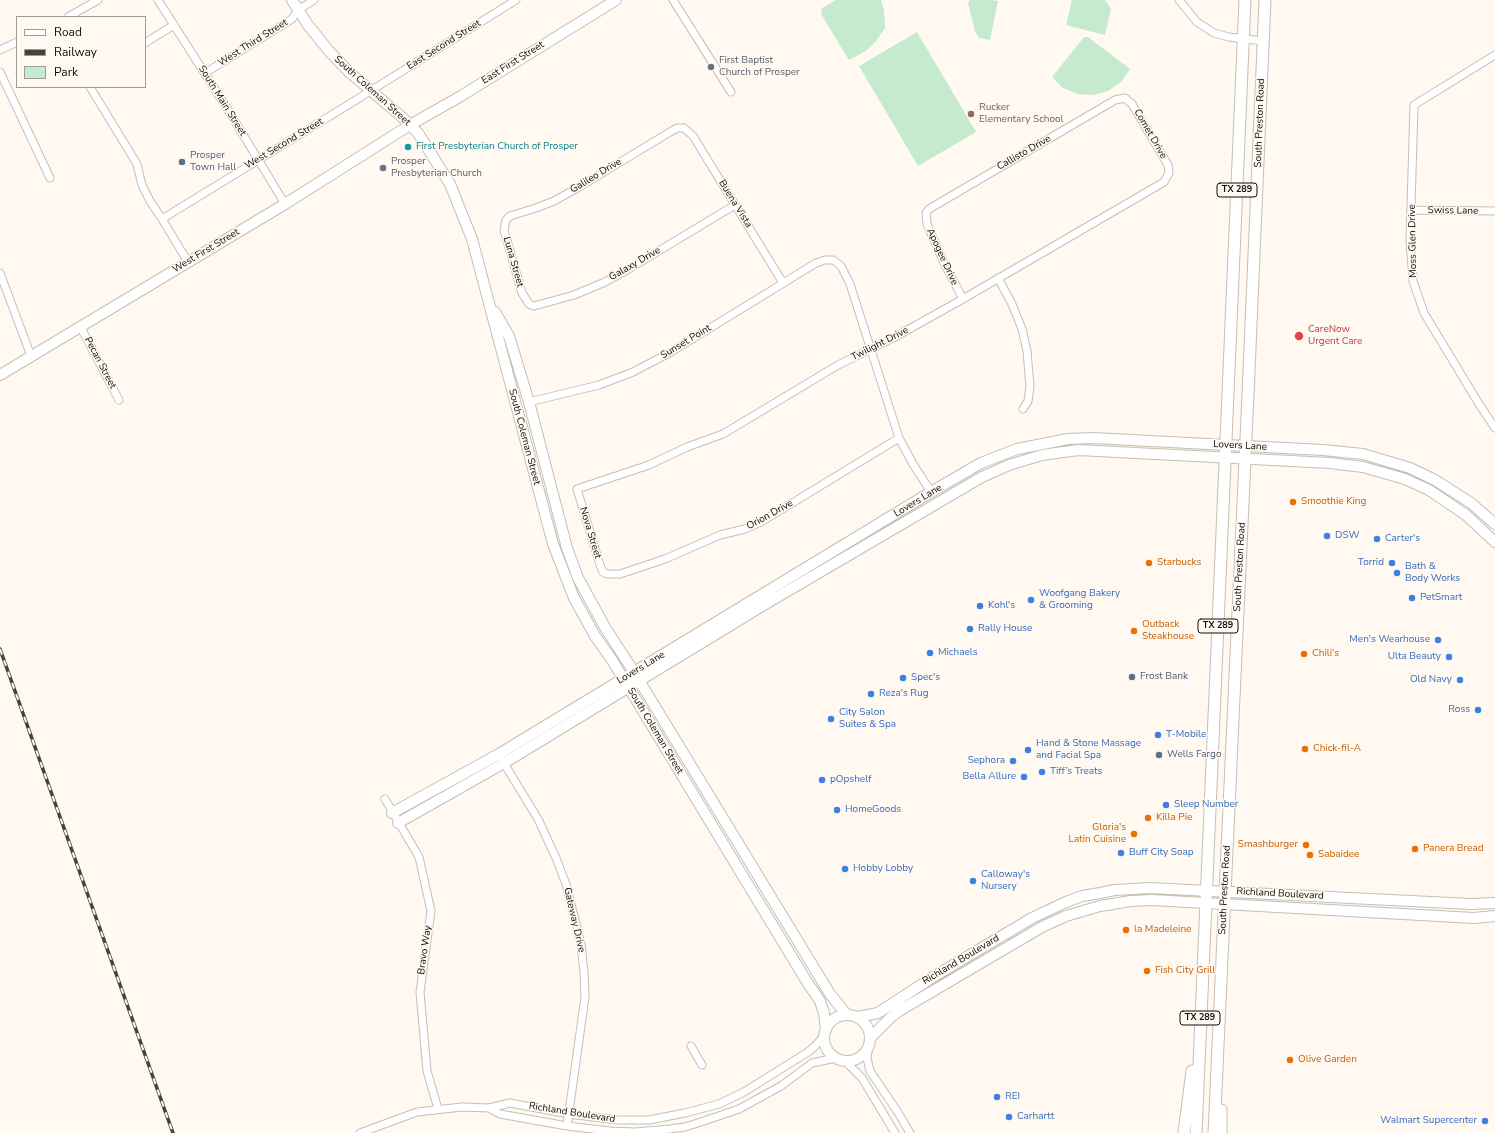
<!DOCTYPE html>
<meta charset="utf-8">
<style>
body{margin:0}
#map{position:relative;width:1495px;height:1133px;overflow:hidden;background:#fff9f1;font-family:"Nunito Sans",sans-serif}
canvas{display:block}
.legend{position:absolute;left:16px;top:16px;width:130px;height:72px;box-sizing:border-box;background:#fff9f1;border:1px solid #9f9b95;margin:0;padding:5px 7px;list-style:none;font-size:12px;color:#0e0d0a}
.legend li{display:flex;align-items:center;gap:8px;height:20px}
.legend b{width:20px;border:1px solid #9f9b95}
</style>
<div id="map">
<canvas width="1495" height="1133"></canvas>
<ul class="legend">
<li><b style="height:5px;background:#fff"></b>Road</li>
<li><b style="height:5px;background:#45433f"></b>Railway</li>
<li><b style="height:11px;background:#c5eacd"></b>Park</li>
</ul>
</div>
<script>
const ctx = document.querySelector('canvas').getContext('2d');
ctx.lineJoin = 'round';
function fill(path, color) { ctx.fillStyle = color; ctx.fill(path, 'evenodd'); }
const shape = rows => new Path2D(rows.map(r => 'M' + r).join(''));
function strokePath(path, color, width, dash) { ctx.strokeStyle = color; ctx.lineWidth = width; ctx.lineCap = dash ? 'butt' : 'round'; ctx.setLineDash(dash || []); ctx.stroke(path); }
function drawText(font, color, halo, rows, align = 'center') {
  ctx.font = font + ' "Nunito Sans",sans-serif'; ctx.lineWidth = 3; ctx.setLineDash([]); ctx.textBaseline = 'middle'; ctx.strokeStyle = halo; ctx.fillStyle = color; for (const [text, x, y, turn = 0] of rows) {
    ctx.save(); ctx.translate(x, y); ctx.rotate((+turn || 0) * Math.PI / 180); ctx.textAlign = isNaN(turn) ? turn : align; if (halo) ctx.strokeText(text, 0, 0); ctx.fillText(text, 0, 0); ctx.restore();
  }
}
const green = shape([
 [836,0,881,0,884,10,885,28,876,41,866,51,849,60,821,14,822,8],
 [970,0,992,0,998,1,990,40,979,38,975,31,968,3],
 [1072,0,1105,0,1111,9,1105,35,1066,25],
 [917,32,976,132,918,166,859,66],
 [1084,37,1088,37,1130,69,1121,82,1108,91,1093,95,1078,94,1063,88,1052,77]
]);
const street = shape([
 [158,0,230,113,285,204],
 [673,0,731,92],
 [1179,0,1197,22,1214,33,1229,37,1263,41],
 [68,17,98,0],
 [145,43,174,25],
 [0,50,17,42],
 [1495,55,1414,105,1410,240,1413,281,1424,313,1479,404,1495,428],
 [0,72,50,178],
 [205,73,292,19,298,10,314,0],
 [90,87,137,164,142,185,150,201,162,219,356,100,516,0],
 [735,205,627,270,605,282,574,295,534,306,529,304,522,293,504,230,506,220,510,216,536,208,554,201,579,187,670,132,677,128,684,128,693,136,783,283],
 [1411,210,1495,211],
 [162,219,188,262],
 [0,273,31,356],
 [998,278,1012,304,1022,329,1027,351,1030,387,1028,401,1023,409],
 [80,326,119,400],
 [529,402,599,385,633,372,671,352,816,263,825,260,833,260,841,266,850,284,899,438,913,464,931,492],
 [899,438,761,522,745,529,720,535,665,559,620,574,607,574,603,572,600,565,577,489,649,465,687,447,723,434,838,365,893,338,963,299,1164,182,1169,173,1168,165,1132,104,1125,98,1115,100,929,209,926,213,927,224,944,263,963,299],
 [502,760,538,819,556,858,566,884,581,944,584,973,585,997,567,1126],
 [385,799,419,857,431,911,420,992,427,1071,438,1109],
 [691,1046,702,1065],
 [869,1046,867,1058,870,1071,897,1111,910,1133],
 [844,1060,862,1078,895,1133],
 [489,1108,500,1114,567,1126,610,1131,635,1132,670,1129,685,1127,704,1121,739,1109,781,1086,812,1063,836,1058],
 [360,1133,417,1112,462,1107,489,1108,510,1103,569,1114,617,1120,649,1120,685,1113,719,1104,744,1092,808,1052,815,1046,824,1036]
]);
const secondary = shape([
 [292,0,308,25,329,51,349,72,402,117,418,133,450,184,472,239,553,544,574,598,595,636,612,660,807,982,820,1001,824,1013,826,1030],
 [495,312,509,336,529,402,567,548,578,578,606,629,634,672,830,994,847,1015],
 [0,375,285,204,410,125,461,96,616,0],
 [392,813,499,754,931,492,981,463,1017,449,1068,439,1093,438,1323,450,1363,454,1410,468,1435,480,1471,503,1495,524],
 [398,823,504,763,762,606,982,477,1009,465,1042,455,1078,450,1330,463,1363,467,1405,479,1429,490,1466,515,1495,542],
 '824 1038a23 23 0 1 1 46 0a23 23 0 1 1-46 0Z',
 [858,1017,878,1013,933,977,1032,918,1066,902,1082,896,1100,893,1115,890,1150,888,1471,904,1495,903],
 [870,1038,891,1017,899,1011,1042,927,1066,916,1100,906,1131,901,1152,900,1474,918,1495,916]
]);
const primary = shape([
 [1221,1110,1221,1133],
 [1184,1133,1192,1071],
 [1196,1133,1245,0],
 [1214,1133,1248,394,1265,0]
]);
const rail = shape([
 [0,649,173,1133]
]);
const markers = [
 [711,67,4,"#6b7280"],
 [971,114,4,"#8d6e63"],
 [408,147,4,"#0f9aa8"],
 [182,162,4,"#5c6f8a"],
 [383,168,4,"#6b7280"],
 [1299,336,5,"#e0444e"],
 [1293,502,4,"#e8710a"],
 [1327,536,4,"#3f7fe0"],
 [1377,539,4,"#3f7fe0"],
 [1149,563,4,"#e8710a"],
 [1392,563,4,"#3f7fe0"],
 [1397,573,4,"#3f7fe0"],
 [1412,598,4,"#3f7fe0"],
 [1031,600,4,"#3f7fe0"],
 [980,606,4,"#3f7fe0"],
 [970,629,4,"#3f7fe0"],
 [1134,631,4,"#e8710a"],
 [1438,640,4,"#3f7fe0"],
 [930,653,4,"#3f7fe0"],
 [1304,654,4,"#e8710a"],
 [1449,657,4,"#3f7fe0"],
 [1132,677,4,"#5c6f8a"],
 [903,678,4,"#3f7fe0"],
 [1460,680,4,"#3f7fe0"],
 [871,694,4,"#3f7fe0"],
 [1478,710,4,"#3f7fe0"],
 [831,719,4,"#3f7fe0"],
 [1158,735,4,"#3f7fe0"],
 [1305,749,4,"#e8710a"],
 [1028,750,4,"#3f7fe0"],
 [1159,755,4,"#5c6f8a"],
 [1013,761,4,"#3f7fe0"],
 [1042,772,4,"#3f7fe0"],
 [1024,777,4,"#3f7fe0"],
 [822,780,4,"#3f7fe0"],
 [1166,805,4,"#3f7fe0"],
 [837,810,4,"#3f7fe0"],
 [1148,818,4,"#e8710a"],
 [1134,834,4,"#e8710a"],
 [1306,845,4,"#e8710a"],
 [1415,849,4,"#e8710a"],
 [1121,853,4,"#3f7fe0"],
 [1310,855,4,"#e8710a"],
 [845,869,4,"#3f7fe0"],
 [973,881,4,"#3f7fe0"],
 [1126,930,4,"#e8710a"],
 [1147,971,4,"#e8710a"],
 [1290,1060,4,"#e8710a"],
 [997,1097,4,"#3f7fe0"],
 [1009,1117,4,"#3f7fe0"],
 [1485,1121,4,"#3f7fe0"]
];
const shields = [
 [1237,190,40],
 [1218,626,40],
 [1200,1018,40]
];
const shieldNames = [
 ["TX 289",1237,190],
 ["TX 289",1218,626],
 ["TX 289",1200,1018]
];
const streetNames = [
 ["West Third Street",253,43,-32],
 ["East Second Street",444,45,-32],
 ["East First Street",513,63,-32],
 ["South Coleman Street",372,91,42],
 ["South Main Street",222,101,58],
 ["South Preston Road",1260,123,-88],
 ["Comet Drive",1150,134,60],
 ["West Second Street",284,144,-31],
 ["Callisto Drive",1024,153,-30],
 ["Galileo Drive",596,176,-31],
 ["Buena Vista",735,204,58],
 ["Swiss Lane",1453,211,1],
 ["Moss Glen Drive",1413,241,-91],
 ["West First Street",206,251,-31],
 ["Apogee Drive",942,257,65],
 ["Luna Street",513,262,74],
 ["Galaxy Drive",635,264,-30],
 ["Sunset Point",686,342,-31],
 ["Twilight Drive",880,344,-27],
 ["Pecan Street",100,363,62],
 ["South Coleman Street",524,437,75],
 ["Lovers Lane",1240,446,3],
 ["Lovers Lane",918,501,-31],
 ["Orion Drive",770,515,-29],
 ["Nova Street",590,533,73],
 ["South Preston Road",1240,567,-87],
 ["Lovers Lane",641,668,-31],
 ["South Coleman Street",655,731,59],
 ["South Preston Road",1225,890,-87],
 ["Richland Boulevard",1280,894,3],
 ["Gateway Drive",574,920,77],
 ["Bravo Way",425,950,-82],
 ["Richland Boulevard",961,960,-31],
 ["Richland Boulevard",572,1113,9]
];
const worshipNames = [
 ["First Baptist",719,61],
 ["Church of Prosper",719,73],
 ["Prosper",391,162],
 ["Presbyterian Church",391,174]
];
const educationNames = [
 ["Rucker",979,108],
 ["Elementary School",979,120]
];
const cultureNames = [
 ["First Presbyterian Church of Prosper",416,147]
];
const serviceNames = [
 ["Prosper",190,156],
 ["Town Hall",190,168],
 ["Frost Bank",1140,677],
 ["Wells Fargo",1167,755]
];
const healthNames = [
 ["CareNow",1308,330],
 ["Urgent Care",1308,342]
];
const foodNames = [
 ["Smoothie King",1301,502],
 ["Starbucks",1157,563],
 ["Outback",1142,625],
 ["Steakhouse",1142,637],
 ["Chili's",1312,654],
 ["Chick-fil-A",1313,749],
 ["Killa Pie",1156,818],
 ["Gloria's",1126,828,"right"],
 ["Latin Cuisine",1126,840,"right"],
 ["Smashburger",1298,845,"right"],
 ["Panera Bread",1423,849],
 ["Sabaidee",1318,855],
 ["la Madeleine",1134,930],
 ["Fish City Grill",1155,971],
 ["Olive Garden",1298,1060]
];
const shopNames = [
 ["DSW",1335,536],
 ["Carter's",1385,539],
 ["Torrid",1384,563,"right"],
 ["Bath &",1405,567],
 ["Body Works",1405,579],
 ["Woofgang Bakery",1039,594],
 ["& Grooming",1039,606],
 ["PetSmart",1420,598],
 ["Kohl's",988,606],
 ["Rally House",978,629],
 ["Men's Wearhouse",1430,640,"right"],
 ["Michaels",938,653],
 ["Ulta Beauty",1441,657,"right"],
 ["Spec's",911,678],
 ["Old Navy",1452,680,"right"],
 ["Reza's Rug",879,694],
 ["Ross",1470,710,"right"],
 ["City Salon",839,713],
 ["Suites & Spa",839,725],
 ["T-Mobile",1166,735],
 ["Hand & Stone Massage",1036,744],
 ["and Facial Spa",1036,756],
 ["Sephora",1005,761,"right"],
 ["Tiff’s Treats",1050,772],
 ["Bella Allure",1016,777,"right"],
 ["pOpshelf",830,780],
 ["Sleep Number",1174,805],
 ["HomeGoods",845,810],
 ["Buff City Soap",1129,853],
 ["Hobby Lobby",853,869],
 ["Calloway's",981,875],
 ["Nursery",981,887],
 ["REI",1005,1097],
 ["Carhartt",1017,1117],
 ["Walmart Supercenter",1477,1121,"right"]
];
fill(green, '#c5eacd');
strokePath(street, '#c4bfb7', 9);
strokePath(secondary, '#c4bfb7', 12);
strokePath(primary, '#c4bfb7', 13);
strokePath(street, '#fff', 7);
strokePath(secondary, '#fff', 10);
strokePath(primary, '#fff', 11);
strokePath(rail, '#45433f', 3.5);
strokePath(rail, '#fff9f1', 2, [6]);
for (const [x, y, r, color] of markers) { const dot = new Path2D(); dot.arc(x, y, r, 0, 2 * Math.PI); ctx.fillStyle = color; ctx.fill(dot); strokePath(dot, '#fff9f1', 1.5); }
for (const [x, y, w] of shields) { const box = new Path2D(); box.roundRect(x - w / 2, y - 7, w, 14, 3); ctx.fillStyle = '#fff9f1'; ctx.fill(box); strokePath(box, '#0e0d0a', 1); }
drawText('bold 9px', '#0e0d0a', null, shieldNames);
drawText('10px', '#0e0d0a', '#fff9f1', streetNames);
drawText('10px', '#5b616d', '#fff9f1', worshipNames, 'left');
drawText('10px', '#785e54', '#fff9f1', educationNames, 'left');
drawText('10px', '#0d838f', '#fff9f1', cultureNames, 'left');
drawText('10px', '#4e5e75', '#fff9f1', serviceNames, 'left');
drawText('10px', '#be3a42', '#fff9f1', healthNames, 'left');
drawText('10px', '#c56008', '#fff9f1', foodNames, 'left');
drawText('10px', '#366cbe', '#fff9f1', shopNames, 'left');
</script>
